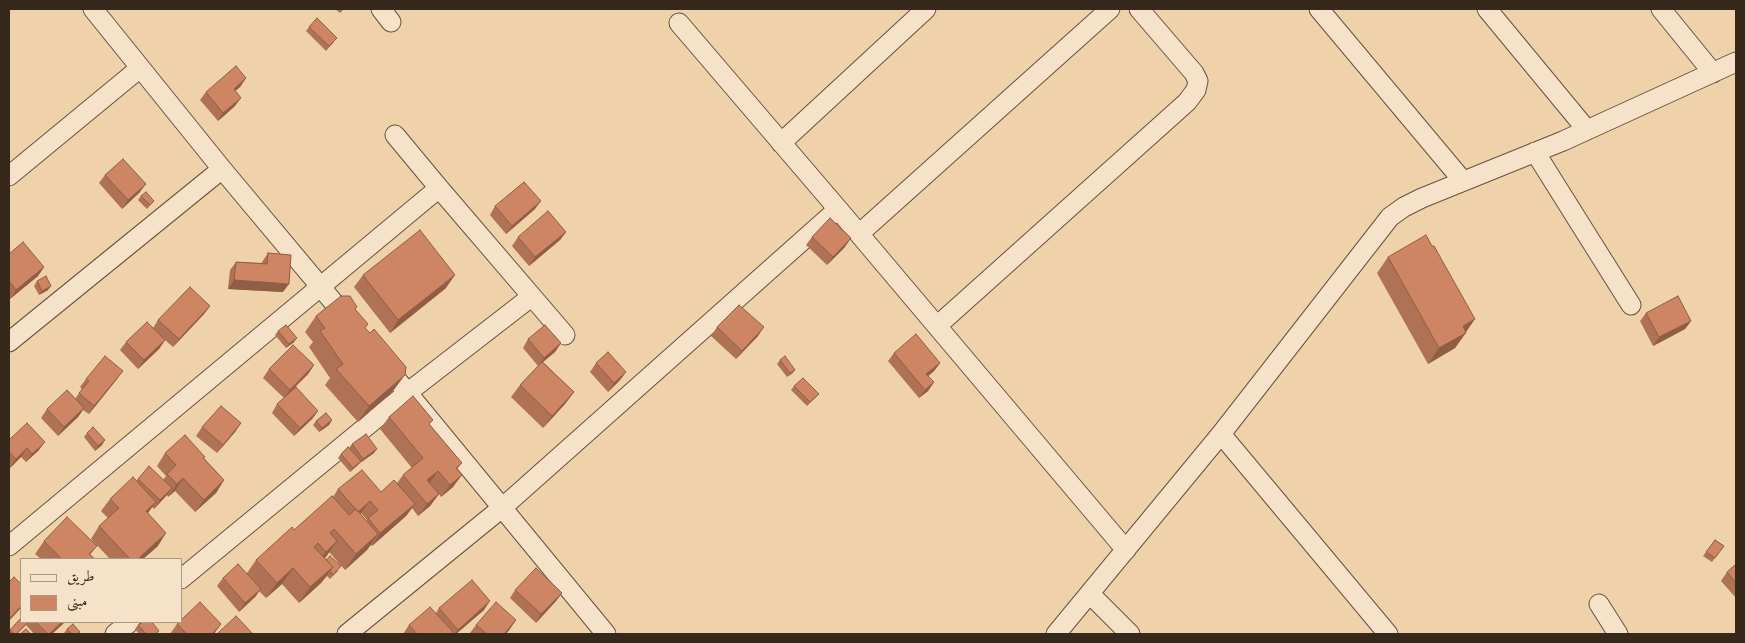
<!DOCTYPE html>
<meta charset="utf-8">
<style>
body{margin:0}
#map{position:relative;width:1745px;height:643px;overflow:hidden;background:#efd2aa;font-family:"EB Garamond",Amiri,serif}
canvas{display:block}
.frame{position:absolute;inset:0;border:10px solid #37281c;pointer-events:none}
.legend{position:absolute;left:20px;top:558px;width:162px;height:65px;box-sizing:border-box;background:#f5e2c8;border:1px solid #a99883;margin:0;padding:6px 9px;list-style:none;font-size:15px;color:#37281c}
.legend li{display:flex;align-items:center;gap:10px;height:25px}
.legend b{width:25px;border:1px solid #a99883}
</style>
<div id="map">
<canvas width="1745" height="643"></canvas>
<div class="frame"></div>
<ul class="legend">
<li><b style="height:6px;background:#f5e2c8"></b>طريق</li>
<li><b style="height:14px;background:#cd8563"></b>مبنى</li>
</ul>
</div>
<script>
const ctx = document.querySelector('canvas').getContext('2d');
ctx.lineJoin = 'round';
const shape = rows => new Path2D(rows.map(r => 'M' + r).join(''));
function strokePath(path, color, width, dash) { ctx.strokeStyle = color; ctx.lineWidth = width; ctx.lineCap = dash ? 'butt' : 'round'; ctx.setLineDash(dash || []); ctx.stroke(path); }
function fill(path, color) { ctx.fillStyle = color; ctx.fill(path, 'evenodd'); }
const minor = shape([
 [93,9,222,169,350,322],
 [381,9,391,22],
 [1319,9,1463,181],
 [1487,9,1587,130],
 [1661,9,1713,73],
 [679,23,838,209],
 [395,135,439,188,565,335],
 [781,143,926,9],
 [1535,152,1631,305],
 [9,176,140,68],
 [859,234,1110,9],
 [937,326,1187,102,1196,90,1198,81,1194,73,1139,9],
 [9,342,222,169],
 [383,363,606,634],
 [1221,434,1388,634],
 [9,546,439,188],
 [181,579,407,393,531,297],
 [1090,594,1130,634],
 [1599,604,1618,634],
 [115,634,130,622],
 [347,634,503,507,838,209,1126,550],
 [1056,634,1221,434,1390,217,1404,207,1422,198,1563,141,1736,62]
]);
const wall = shape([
 [335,9,344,9,340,13],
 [309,27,334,42,326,51,306,31],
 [246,78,240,87,235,91,235,106,218,121,200,100,206,92],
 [105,175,140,192,122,209,99,183],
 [141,196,154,201,147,209,138,200],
 [495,206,535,209,506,234,490,215],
 [566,232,560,240,529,266,512,246,518,237],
 [812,237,845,247,827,265,806,245],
 [268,253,283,292,228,289,230,270,236,262,262,263,262,262],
 [9,254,44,267,38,276,10,299,9,297],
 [1388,257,1466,333,1455,348,1428,364,1377,273],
 [363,275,446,288,390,333,354,287],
 [37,281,48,290,39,295,34,286],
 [210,306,204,314,173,347,157,333,165,340,159,349,138,369,120,350,126,342,153,328,158,320],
 [355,310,365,328,393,391,358,422,325,385,330,378,309,347,313,342,305,332,316,316],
 [1646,313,1691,321,1685,329,1653,346,1640,321],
 [717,327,758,336,736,359,711,336],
 [278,331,294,342,286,348,275,335],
 [528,339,561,343,555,352,543,362,574,392,565,404,543,428,511,397,520,385,538,366,523,348],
 [894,353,940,363,934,371,928,376,934,382,928,391,919,398,888,361],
 [780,360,795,370,792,374,787,377,777,364],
 [596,363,626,372,620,380,608,392,590,372],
 [314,365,308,374,295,387,318,411,312,419,294,436,272,413,277,404,284,398,263,378,269,369],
 [86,379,117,379,89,414,83,410,78,417,58,436,41,418,47,409,75,399,82,389,80,387],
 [794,386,819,394,807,406,791,390],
 [389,417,430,425,462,463,457,469,453,487,441,497,439,494,430,506,418,516,412,508,406,516,372,546,371,545,367,550,345,570,329,552,324,558,338,571,330,579,327,576,321,583,299,603,282,584,266,598,259,591,255,597,239,612,217,586,223,578,247,573,256,560,294,530,333,497,338,489,381,492,397,483,403,475,412,468,380,429],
 [361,513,367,520,366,521,360,514],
 [332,420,329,425,319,432,313,425,316,421],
 [241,423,235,432,217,453,196,436,202,427],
 [87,433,102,445,95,451,84,437],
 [9,440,39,450,26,462,21,457,10,468,9,467],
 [352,444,374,453,360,463,350,472,338,458,341,454,349,448],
 [165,453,204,458,224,480,216,493,195,512,175,491,168,497,167,495,154,509,152,507,148,513,158,546,143,559,110,559,91,539,99,526,108,518,101,511,110,499,136,481,138,479,163,480,166,476,157,466],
 [1715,540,1724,546,1712,562,1703,556],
 [44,541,97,546,90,555,95,559,41,559,35,554],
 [1736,564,1736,598,1721,581,1727,572],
 [515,590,562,593,556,601,536,623,510,598],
 [439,608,484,610,456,634,403,634,409,625,436,613],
 [21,618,21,622,65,622,52,634,34,634,26,625,17,634,9,634,9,631],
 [516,620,506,634,471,634,470,633,476,625],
 [177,624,214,634,170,634],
 [138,625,157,634,139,634,135,629],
 [67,629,80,632,79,634,65,634,64,633]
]);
const shadedWall = shape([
 [246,78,240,87,228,97,234,89],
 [241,98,235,106,218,121,223,113],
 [146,184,140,192,122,209,128,200],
 [541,201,535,209,506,234,512,226],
 [566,232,560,240,529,266,535,257],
 [851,238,845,247,827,265,833,257],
 [44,267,38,276,10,299,16,290],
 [455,275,446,288,390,333,398,320],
 [234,280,289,284,283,292,228,289],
 [51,286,48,290,39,295,42,291],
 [210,306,204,314,173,347,179,339],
 [1475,319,1455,348,1428,364,1439,348,1463,326],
 [1691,321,1685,329,1653,346,1659,337],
 [764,327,758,336,736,359,742,351],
 [297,338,294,342,286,348,289,344],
 [165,340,159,349,138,369,144,360],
 [561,343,555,352,538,366,544,358],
 [940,363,934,371,920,383,926,374],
 [314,365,308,374,284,398,290,390],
 [123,371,117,379,89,414,94,406],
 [626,372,620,380,608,392,614,383],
 [405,375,393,391,358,422,369,406],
 [934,382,928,391,919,398,925,390],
 [574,392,565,404,543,428,552,416],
 [84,408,78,417,58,436,64,427],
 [318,411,312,419,294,436,300,428],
 [332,420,329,425,319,432,322,428],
 [241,423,235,432,217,453,223,445],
 [105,440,102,445,95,451,98,446],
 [45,442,39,450,26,462,32,454],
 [27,448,21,457,10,468,16,459],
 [377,449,374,453,360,463,363,459],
 [361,461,358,465,350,472,353,468],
 [438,471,430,483,427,480],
 [462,475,453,487,441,497,450,485],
 [183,478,175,491,168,497,177,484],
 [224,480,216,493,195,512,204,500],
 [172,488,166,496,154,509,160,500],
 [439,494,430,506,418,516,427,504],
 [370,501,361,513,349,524,358,512],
 [156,502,147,514,146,511],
 [415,504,406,516,372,546,380,533],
 [166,533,158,546,143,559,138,559],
 [378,534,367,550,345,570,356,554],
 [337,541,326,557,314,568,326,552],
 [333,567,321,583,299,603,310,587],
 [293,568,282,584,266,598,277,583],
 [261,589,255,597,239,612,245,603],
 [562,593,556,601,536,623,541,614],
 [490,601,484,610,456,634,454,634,458,630],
 [21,606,21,608,9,621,9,619],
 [516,620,510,629,506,634,504,634],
 [62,622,65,622,52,634,49,634],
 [221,624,214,634,211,634]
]);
const building = shape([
 [317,18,337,38,329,46,309,27,317,18],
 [236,66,246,78,234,89,241,98,223,113,206,92,236,66],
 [123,159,146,184,128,200,105,175,123,159],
 [524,182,541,201,512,226,495,206,524,182],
 [146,192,154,201,150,205,141,196,146,192],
 [548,211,566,232,535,257,518,237,548,211],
 [830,218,851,238,833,257,812,237,830,218],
 [420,230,455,275,398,320,363,275,420,230],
 [1426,235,1432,246,1434,246,1475,319,1463,326,1466,333,1439,348,1388,257,1426,235],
 [23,242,44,267,16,290,9,281,9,254,23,242],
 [268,253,291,255,289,284,234,280,236,262,267,264,268,253],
 [46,276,51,286,42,291,37,281,46,276],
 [190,287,210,306,179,339,158,320,190,287],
 [341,296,350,296,357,307,355,309,368,324,365,328,370,333,374,329,406,367,405,375,369,406,336,369,343,364,320,331,325,328,316,316,341,296],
 [1678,296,1691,321,1659,337,1646,313,1678,296],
 [739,305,764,327,742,351,717,327,739,305],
 [147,322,165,340,144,360,126,342,147,322],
 [286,325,297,338,289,344,278,331,286,325],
 [545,325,561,343,544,358,528,339,545,325],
 [916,334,940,363,926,374,934,382,925,390,894,353,916,334],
 [293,345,314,365,290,390,269,369,293,345],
 [608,352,626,372,614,383,596,363,608,352],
 [105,356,123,371,94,406,79,393,89,381,86,379,105,356],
 [785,356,795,370,790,373,780,360,785,356],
 [542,362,574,392,552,416,520,385,542,362],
 [803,378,819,394,810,402,794,386,803,378],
 [296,387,318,411,300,428,277,404,296,387],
 [67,390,84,408,64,427,47,409,67,390],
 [413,396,433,420,429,424,462,463,456,468,462,475,450,485,438,471,427,480,439,494,427,504,403,475,423,458,389,417,413,396],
 [221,406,241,423,223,445,202,427,221,406],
 [326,413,332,420,322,428,316,421,326,413],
 [27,423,45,442,32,454,27,448,16,459,9,452,9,440,27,423],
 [93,427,105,440,98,446,87,433,93,427],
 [366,434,377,449,363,459,352,444,366,434],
 [185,435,205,457,203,458,224,480,204,500,183,478,177,484,167,474,176,465,165,453,185,435],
 [348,447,361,461,353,468,341,454,348,447],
 [149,466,172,488,160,500,138,479,149,466],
 [362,470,381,492,394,480,415,504,380,533,368,518,378,510,370,501,358,512,338,489,362,470],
 [133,477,156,502,146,511,166,533,138,559,130,559,99,526,119,508,110,499,133,477],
 [332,496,349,515,356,509,378,534,356,554,334,529,330,533,337,541,326,552,318,543,314,547,333,567,310,587,293,568,277,583,256,560,292,527,294,530,332,496],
 [67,517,97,546,89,554,95,559,62,559,44,541,67,517],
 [1715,540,1724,546,1715,558,1706,552,1715,540],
 [330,556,341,566,333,575,330,571,333,567,326,560,330,556],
 [238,564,261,589,245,603,223,578,238,564],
 [1736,564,1736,583,1727,572,1736,564],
 [536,568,562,593,541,614,515,590,536,568],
 [14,577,21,584,21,606,9,619,9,582,14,577],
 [472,580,490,601,458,630,439,608,472,580],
 [200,602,221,624,212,634,187,634,177,624,179,622,181,622,181,620,200,602],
 [496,602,516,620,504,634,487,634,476,625,496,602],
 [430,607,455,634,417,634,409,625,430,607],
 [236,616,253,634,217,634,236,616],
 [21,618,21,622,26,622,27,623,16,634,14,634,10,630,21,618],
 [36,622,62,622,49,634,48,634,36,622],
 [143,622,152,622,159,631,155,634,146,634,138,625,143,622],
 [73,624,80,632,77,634,72,634,67,629,73,624],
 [26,629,31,634,20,634,26,629]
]);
strokePath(minor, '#655240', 21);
strokePath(minor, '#f5e2c8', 19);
fill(wall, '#b07255');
fill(shadedWall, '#905d45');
fill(building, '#cd8563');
strokePath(building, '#905d45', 1);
</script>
